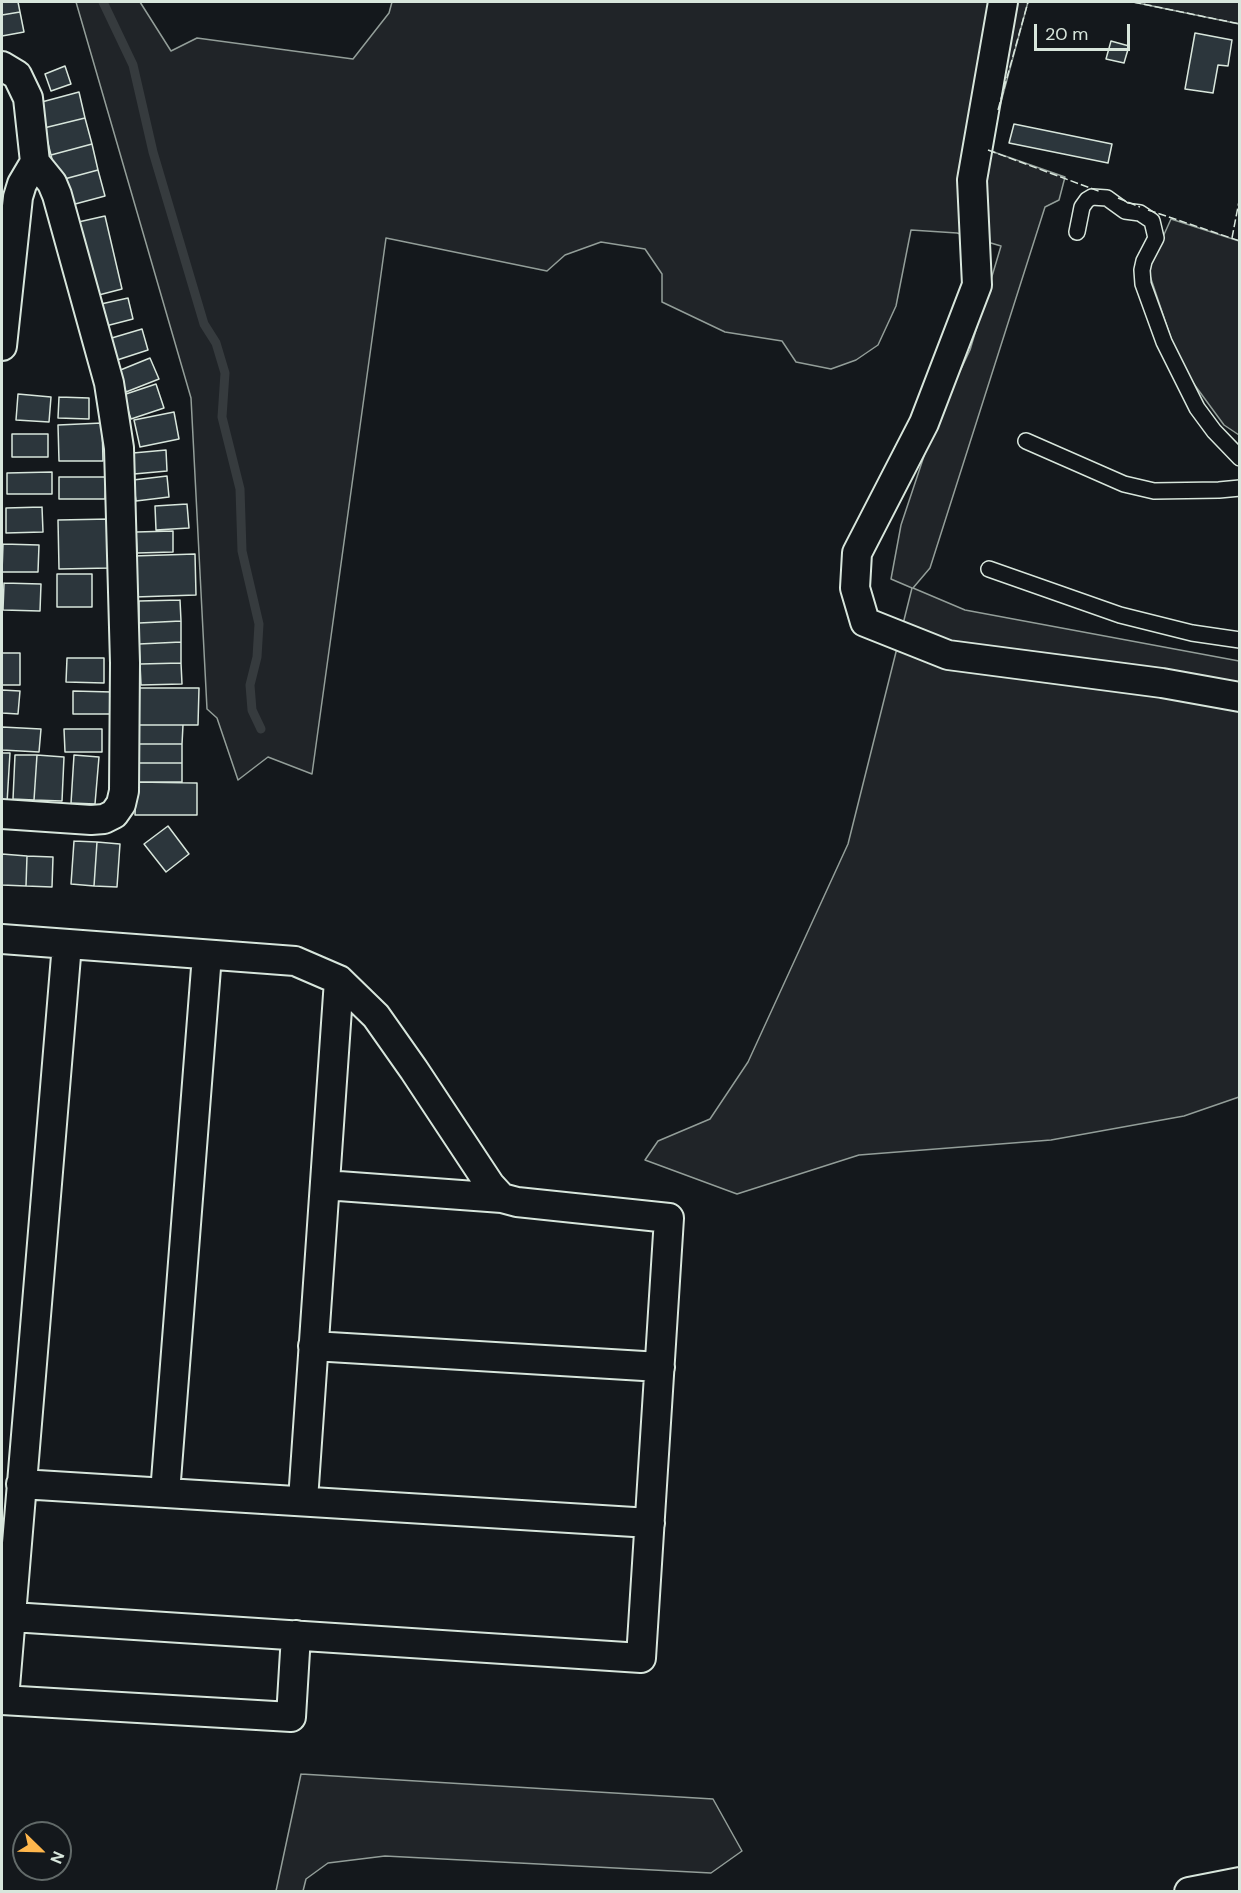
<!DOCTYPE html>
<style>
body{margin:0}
#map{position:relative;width:1241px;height:1893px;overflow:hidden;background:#14181c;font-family:"DM Sans",sans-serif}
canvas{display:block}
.frame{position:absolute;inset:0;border:3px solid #d8e6dc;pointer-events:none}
.north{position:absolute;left:12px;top:1821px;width:60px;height:60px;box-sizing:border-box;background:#14181c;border:2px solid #626a69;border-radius:50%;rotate:113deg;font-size:16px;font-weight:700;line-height:24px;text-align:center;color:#d8e6dc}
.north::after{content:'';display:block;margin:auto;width:21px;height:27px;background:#ffb74d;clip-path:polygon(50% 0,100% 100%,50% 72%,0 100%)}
.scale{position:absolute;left:1034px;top:24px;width:96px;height:27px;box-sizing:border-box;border:3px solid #d8e6dc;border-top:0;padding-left:8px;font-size:18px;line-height:21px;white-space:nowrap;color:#d8e6dc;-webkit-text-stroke:4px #14181c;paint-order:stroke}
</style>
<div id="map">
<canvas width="1241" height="1893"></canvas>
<div class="frame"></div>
<div class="north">N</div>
<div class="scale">20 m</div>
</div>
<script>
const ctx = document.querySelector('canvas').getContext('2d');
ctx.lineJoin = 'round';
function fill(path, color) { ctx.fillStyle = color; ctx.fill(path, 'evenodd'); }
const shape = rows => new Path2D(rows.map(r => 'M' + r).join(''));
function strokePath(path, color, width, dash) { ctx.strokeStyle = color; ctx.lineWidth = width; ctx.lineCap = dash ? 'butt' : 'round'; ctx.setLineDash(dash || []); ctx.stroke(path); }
const green = shape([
 [76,2,140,2,171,51,197,38,353,59,389,13,392,2,1028,2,988,150,1065,177,1059,200,1045,207,930,568,913,588,965,610,1239,661,1239,1097,1184,1116,1051,1140,859,1155,737,1194,645,1160,658,1141,710,1119,748,1062,848,844,912,588,891,579,901,525,934,426,970,350,1001,246,957,233,911,230,896,306,878,345,856,360,831,369,796,362,782,341,725,332,662,302,662,274,645,249,601,242,565,255,547,271,386,238,312,774,268,757,238,780,217,718,207,709,191,398,76,2],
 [1133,2,1239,2,1239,24,1133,2],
 [1171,219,1239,241,1239,435,1224,425,1180,365,1148,270,1171,219],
 [301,1774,713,1799,742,1851,711,1873,385,1856,328,1863,306,1879,303,1891,276,1891,301,1774]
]);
const stream = shape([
 [103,2,133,65,153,152,204,324,216,343,225,373,222,417,240,489,242,551,259,624,257,657,250,685,252,710,261,729]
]);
const building = shape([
 [2,2,18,2,20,12,2,15,2,2],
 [20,12,24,32,2,36,2,15,20,12],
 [1195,33,1232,40,1228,66,1218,65,1213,93,1185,89,1195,33],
 [1111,41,1129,46,1124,63,1106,59,1111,41],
 [65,66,71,84,51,91,45,74,65,66],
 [79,92,85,118,44,128,38,103,79,92],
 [85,118,92,144,51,155,44,128,85,118],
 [1014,124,1112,144,1108,163,1009,143,1014,124],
 [92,144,98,170,57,181,51,155,92,144],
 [98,170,105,196,64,207,57,181,98,170],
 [105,216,122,289,91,297,74,223,105,216],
 [128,298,133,319,98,328,92,306,128,298],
 [142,329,148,350,111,362,105,340,142,329],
 [150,358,159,379,126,392,118,371,150,358],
 [156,384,164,408,131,419,123,395,156,384],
 [18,394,51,397,49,422,16,420,18,394],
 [59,397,89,398,89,419,58,418,59,397],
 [174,412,179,439,140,447,134,420,174,412],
 [102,423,103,461,59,461,58,425,102,423],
 [12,434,48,434,48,457,12,457,12,434],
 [166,450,167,471,134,474,133,453,166,450],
 [52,472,52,494,7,494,7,473,52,472],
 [167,476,169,497,136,501,133,480,167,476],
 [59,477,106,477,105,499,59,499,59,477],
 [187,504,189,528,156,530,155,506,187,504],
 [42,507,43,532,6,533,6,508,42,507],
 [110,519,110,568,59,569,58,520,110,519],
 [173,531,173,552,137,553,136,532,173,531],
 [3,544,39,545,38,572,2,572,3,544],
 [195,554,196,595,135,597,133,556,195,554],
 [57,574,92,574,92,607,57,607,57,574],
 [4,583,41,584,40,611,3,610,4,583],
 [180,600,181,621,139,623,139,601,180,600],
 [181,621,181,642,139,644,139,623,181,621],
 [181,642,181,663,140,664,139,644,181,642],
 [2,653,20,653,20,685,2,685,2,653],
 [67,658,104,658,104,683,66,682,67,658],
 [181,663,182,684,141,685,140,664,181,663],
 [137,688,199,688,198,725,136,725,137,688],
 [2,690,20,691,18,714,2,713,2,690],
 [73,691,112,692,112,714,73,714,73,691],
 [136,725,183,725,182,744,136,744,136,725],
 [2,727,41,729,39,752,2,750,2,727],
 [64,729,102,729,102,752,65,752,64,729],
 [136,744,182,744,182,763,136,763,136,744],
 [2,753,10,753,7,803,2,803,2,753],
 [15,755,37,755,34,800,13,799,15,755],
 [37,755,64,757,62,801,34,800,37,755],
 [74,755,99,757,95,804,71,803,74,755],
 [136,763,182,763,182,782,136,782,136,763],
 [136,782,197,783,197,815,135,815,136,782],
 [168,826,189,854,166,872,144,844,168,826],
 [74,841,97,842,94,886,71,884,74,841],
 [97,842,120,844,117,887,94,886,97,842],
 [2,854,27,856,26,886,2,885,2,854],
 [27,856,53,857,52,887,26,886,27,856]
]);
const service = shape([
 [1077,232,1082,207,1087,200,1092,197,1107,198,1125,211,1140,213,1152,221,1156,238,1144,261,1142,270,1143,284,1164,342,1197,408,1214,431,1240,458],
 [1026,441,1124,484,1154,491,1219,490,1240,488],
 [989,569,1120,615,1192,633,1240,640]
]);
const minor = shape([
 [1003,2,972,180,977,285,924,423,857,553,855,588,865,622,948,655,1162,683,1240,697],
 [2,66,17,75,28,98,35,162,52,183,57,195,109,383,119,448,125,663,124,791,121,804,114,814,104,819,91,820,2,814],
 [2,346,18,197,22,184,35,162],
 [2,939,295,961,339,980,376,1016,414,1070,490,1185,502,1198],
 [313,1346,660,1367],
 [21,1484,650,1523],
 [165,1493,207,955],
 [303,1500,339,980],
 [12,1617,641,1658,669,1218,517,1202,502,1198,325,1185],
 [4,1699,67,944],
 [2,1700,291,1717,296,1635],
 [1189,1892,1240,1882]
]);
const fence = shape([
 [1133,2,1240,24],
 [998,110,1028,2],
 [988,150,1101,192],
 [1118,198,1140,207],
 [1148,210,1240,241],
 [1232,238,1240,196]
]);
fill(green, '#202428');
strokePath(green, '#939e99', 1.5);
strokePath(stream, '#363b3e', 9);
fill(building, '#2c363c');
strokePath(building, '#d8e6dc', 1.5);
strokePath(service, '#d8e6dc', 18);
strokePath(minor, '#d8e6dc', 32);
strokePath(service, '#14181c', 15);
strokePath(minor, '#14181c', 28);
strokePath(fence, '#d8e6dc', 1.5, [8, 3]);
</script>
